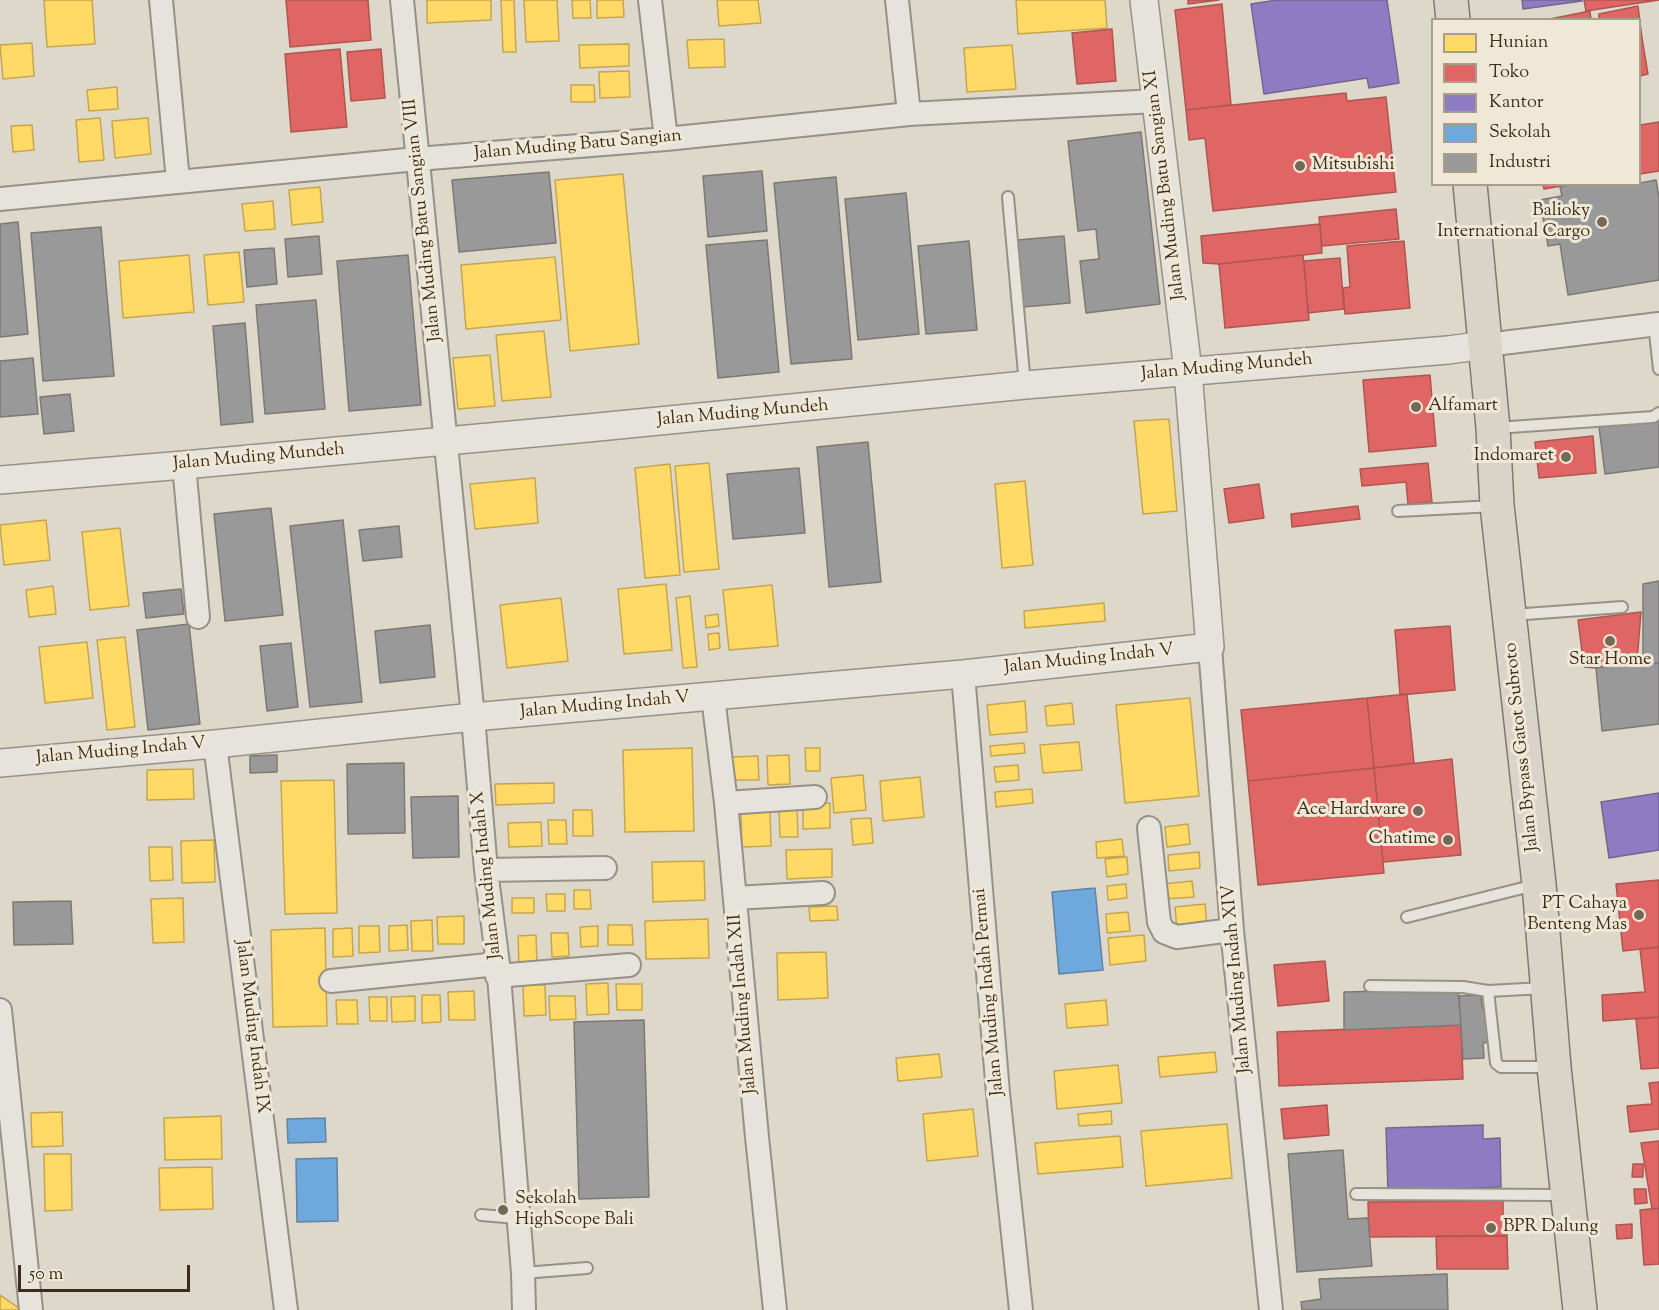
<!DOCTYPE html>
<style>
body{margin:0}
#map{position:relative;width:1659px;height:1310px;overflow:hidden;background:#ded8ca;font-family:"Sorts Mill Goudy",serif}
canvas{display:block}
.legend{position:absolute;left:1431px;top:18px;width:210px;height:168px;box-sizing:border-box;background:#efe8d7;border:2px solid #a89d8b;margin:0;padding:8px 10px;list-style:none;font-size:18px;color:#3d2c19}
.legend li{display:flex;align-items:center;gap:12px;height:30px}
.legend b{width:30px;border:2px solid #a89d8b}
.scale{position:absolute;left:18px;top:1265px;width:172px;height:27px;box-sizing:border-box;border:3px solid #3d2c19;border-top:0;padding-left:8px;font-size:18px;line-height:21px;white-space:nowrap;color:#3d2c19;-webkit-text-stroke:4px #efe8d7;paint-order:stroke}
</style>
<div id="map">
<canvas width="1659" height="1310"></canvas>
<ul class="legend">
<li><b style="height:16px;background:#ffd966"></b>Hunian</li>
<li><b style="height:16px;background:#e06666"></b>Toko</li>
<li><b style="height:16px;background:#8e7cc3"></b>Kantor</li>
<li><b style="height:16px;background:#6fa8dc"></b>Sekolah</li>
<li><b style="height:16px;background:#999"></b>Industri</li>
</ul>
<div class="scale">50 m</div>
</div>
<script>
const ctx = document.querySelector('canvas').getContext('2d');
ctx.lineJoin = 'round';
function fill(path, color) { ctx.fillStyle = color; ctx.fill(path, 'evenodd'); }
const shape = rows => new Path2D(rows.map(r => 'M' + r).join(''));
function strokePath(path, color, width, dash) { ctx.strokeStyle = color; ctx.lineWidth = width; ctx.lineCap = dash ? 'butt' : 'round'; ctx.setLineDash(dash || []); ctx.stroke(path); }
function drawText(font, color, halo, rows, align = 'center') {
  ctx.font = font + ' "Sorts Mill Goudy",serif'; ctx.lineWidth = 6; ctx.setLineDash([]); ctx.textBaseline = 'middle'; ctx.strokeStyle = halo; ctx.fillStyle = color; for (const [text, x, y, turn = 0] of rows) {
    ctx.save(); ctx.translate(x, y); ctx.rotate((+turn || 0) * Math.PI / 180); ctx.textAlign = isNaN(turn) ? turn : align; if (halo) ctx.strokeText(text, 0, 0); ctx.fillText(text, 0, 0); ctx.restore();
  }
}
const homes = shape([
 [44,0,92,0,95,44,47,47,44,0],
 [427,0,491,0,491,20,427,23,427,0],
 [501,0,514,0,516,52,503,52,501,0],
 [524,0,557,0,559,41,526,42,524,0],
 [572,0,590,0,591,18,573,18,572,0],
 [597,0,623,0,624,17,597,18,597,0],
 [717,0,758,0,761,23,719,26,717,0],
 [1016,0,1105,0,1107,28,1018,34,1016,0],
 [724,39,725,67,689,68,687,40,724,39],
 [32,43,34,76,3,79,0,45,32,43],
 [629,44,629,66,580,68,579,45,629,44],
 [1012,45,1016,89,967,92,964,48,1012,45],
 [629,71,630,97,600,98,599,72,629,71],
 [571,85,594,85,595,102,571,102,571,85],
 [117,87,118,109,89,111,87,90,117,87],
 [100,118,104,160,79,162,76,120,100,118],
 [148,118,151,154,115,158,112,121,148,118],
 [32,125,34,150,13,152,11,126,32,125],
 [623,174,639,344,570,351,555,180,623,174],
 [320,187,323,222,292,225,289,190,320,187],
 [273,201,275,229,245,231,242,204,273,201],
 [239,252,244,302,208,305,204,255,239,252],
 [189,255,194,312,123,318,119,261,189,255],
 [555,257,561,320,466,329,461,265,555,257],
 [544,331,551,397,502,401,496,335,544,331],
 [490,355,495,406,458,409,453,358,490,355],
 [1169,419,1177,511,1143,514,1134,421,1169,419],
 [709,463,719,569,684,572,675,466,709,463],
 [670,464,680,575,645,578,635,468,670,464],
 [535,478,538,523,475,529,470,484,535,478],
 [1025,481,1033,565,1002,568,995,484,1025,481],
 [46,520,50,560,4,565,0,525,46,520],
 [120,528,129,606,90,610,82,532,120,528],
 [666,584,672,650,624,654,618,589,666,584],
 [772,585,778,646,729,650,723,590,772,585],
 [53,586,56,614,29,617,26,590,53,586],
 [690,596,697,667,683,668,676,598,690,596],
 [561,598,568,661,507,668,500,605,561,598],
 [1104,603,1105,621,1025,628,1024,611,1104,603],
 [718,614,719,626,706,628,705,616,718,614],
 [719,633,720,648,709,650,708,634,719,633],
 [125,637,135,727,107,730,97,640,125,637],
 [87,642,93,698,45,703,39,647,87,642],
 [1190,698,1199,796,1125,803,1116,705,1190,698],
 [1025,701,1027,732,990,735,987,705,1025,701],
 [1072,703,1074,724,1047,726,1045,706,1072,703],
 [1079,742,1082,770,1043,773,1040,745,1079,742],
 [1024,743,1025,753,991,756,990,746,1024,743],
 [692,748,694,831,625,832,623,750,692,748],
 [805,748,820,748,820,771,806,771,805,748],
 [789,755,790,784,768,785,767,756,789,755],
 [758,756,759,780,733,780,732,757,758,756],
 [1018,765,1019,780,996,782,994,767,1018,765],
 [193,769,194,799,147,800,147,770,193,769],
 [863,775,866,810,834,813,831,778,863,775],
 [920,777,924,817,883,821,880,781,920,777],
 [334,780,337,913,285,914,281,781,334,780],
 [554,783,554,803,496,805,495,784,554,783],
 [1032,789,1033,803,996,807,995,792,1032,789],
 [830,803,830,828,803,829,803,804,830,803],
 [797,808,798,837,780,837,779,809,797,808],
 [573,810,592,810,593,836,573,836,573,810],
 [770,812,771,846,742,847,741,813,770,812],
 [871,818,873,843,853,845,851,819,871,818],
 [548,820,566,820,567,844,549,844,548,820],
 [541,822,542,846,509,847,508,823,541,822],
 [1188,824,1190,844,1167,847,1165,827,1188,824],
 [1122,839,1124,856,1097,858,1096,842,1122,839],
 [214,840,215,882,182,883,181,841,214,840],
 [149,847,172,847,173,880,150,881,149,847],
 [832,849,832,877,787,879,786,850,832,849],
 [1199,852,1200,868,1169,871,1168,855,1199,852],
 [1127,857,1128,874,1107,877,1105,859,1127,857],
 [704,861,705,900,653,902,652,862,704,861],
 [1192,881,1194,897,1164,899,1163,884,1192,881],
 [1126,884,1127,898,1108,900,1107,886,1126,884],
 [574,890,590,890,591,909,574,909,574,890],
 [546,894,565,894,565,911,547,911,546,894],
 [183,898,184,942,153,943,151,899,183,898],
 [512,898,534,898,534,913,512,913,512,898],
 [1205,904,1207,927,1177,930,1175,907,1205,904],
 [837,906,838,920,810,921,809,907,837,906],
 [1128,912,1130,931,1107,933,1106,914,1128,912],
 [464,916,464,944,438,944,437,917,464,916],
 [708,919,709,958,646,959,645,921,708,919],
 [432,920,433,951,412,951,411,921,432,920],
 [407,925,408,950,389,951,389,926,407,925],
 [608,925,632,925,633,945,608,945,608,925],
 [359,926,379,926,380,952,359,953,359,926],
 [598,926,598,946,581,947,580,927,598,926],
 [325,928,327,1026,273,1027,271,930,325,928],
 [352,928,353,956,333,957,333,929,352,928],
 [551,933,568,933,569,956,552,957,551,933],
 [536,935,537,965,519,966,518,936,536,935],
 [1144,935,1146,961,1110,965,1108,938,1144,935],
 [826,952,828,998,778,1000,777,953,826,952],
 [608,983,609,1014,587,1015,586,984,608,983],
 [616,984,642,984,642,1010,617,1010,616,984],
 [523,985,545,985,546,1015,524,1016,523,985],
 [474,991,475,1020,449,1020,448,992,474,991],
 [422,995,440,995,441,1022,422,1023,422,995],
 [415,996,415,1021,392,1022,391,997,415,996],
 [549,996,575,996,576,1019,550,1020,549,996],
 [369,997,387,997,387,1021,370,1021,369,997],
 [336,1000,357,1000,358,1024,337,1024,336,1000],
 [1106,1000,1108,1025,1067,1028,1065,1004,1106,1000],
 [1215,1052,1217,1072,1160,1077,1158,1057,1215,1052],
 [939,1054,942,1077,898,1081,896,1058,939,1054],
 [1118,1065,1122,1103,1057,1109,1054,1071,1118,1065],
 [973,1109,978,1156,927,1161,923,1114,973,1109],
 [1111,1111,1112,1124,1079,1126,1078,1114,1111,1111],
 [62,1112,63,1146,32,1147,31,1113,62,1112],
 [221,1116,222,1159,165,1160,164,1118,221,1116],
 [1227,1124,1232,1178,1146,1186,1141,1131,1227,1124],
 [1120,1136,1123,1167,1038,1174,1035,1143,1120,1136],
 [44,1154,71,1154,72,1210,45,1211,44,1154],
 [212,1167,213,1209,160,1210,159,1168,212,1167],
 [0,1295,22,1310,0,1310,0,1295]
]);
const shops = shape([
 [286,0,368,0,371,40,290,47,286,0],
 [1188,0,1219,0,1188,4,1188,0],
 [1584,0,1659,0,1586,11,1584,0],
 [1222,4,1231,105,1186,110,1175,10,1222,4],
 [1638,6,1642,38,1640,38,1640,20,1599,20,1599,14,1638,6],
 [1590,11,1591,20,1545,20,1590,11],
 [1112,29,1116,81,1077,84,1072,33,1112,29],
 [1640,38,1642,38,1648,74,1640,76,1640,38],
 [340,49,347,127,291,132,285,54,340,49],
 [381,49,385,98,351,101,347,52,381,49],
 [1346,93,1347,101,1386,97,1396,192,1213,211,1205,138,1189,140,1186,110,1346,93],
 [1659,122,1659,171,1640,174,1640,125,1659,122],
 [1543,184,1573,184,1544,189,1543,184],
 [1396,209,1399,239,1322,246,1319,217,1396,209],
 [1320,224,1322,253,1219,264,1203,263,1201,236,1320,224],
 [1404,241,1410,308,1345,314,1343,288,1350,287,1347,246,1404,241],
 [1303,255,1309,320,1225,328,1219,264,1303,255],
 [1340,258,1344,309,1308,313,1304,261,1340,258],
 [1430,375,1436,446,1369,452,1363,380,1430,375],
 [1593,436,1596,473,1539,478,1535,442,1593,436],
 [1428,463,1432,502,1408,504,1406,482,1362,486,1360,469,1428,463],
 [1259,484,1264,518,1229,523,1224,489,1259,484],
 [1358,506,1360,519,1292,527,1291,514,1358,506],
 [1641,612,1637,662,1596,668,1584,667,1578,620,1641,612],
 [1450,626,1455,690,1400,695,1395,630,1450,626],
 [1407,694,1414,763,1374,768,1367,698,1407,694],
 [1367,698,1374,768,1248,781,1241,710,1367,698],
 [1452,759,1461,855,1383,862,1374,768,1452,759],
 [1374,768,1384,873,1258,885,1248,781,1374,768],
 [1659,880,1659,947,1623,951,1616,884,1659,880],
 [1659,947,1659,1017,1603,1021,1602,995,1645,992,1640,949,1659,947],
 [1325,961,1329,1001,1278,1006,1274,965,1325,961],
 [1659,1017,1659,1068,1641,1069,1636,1019,1659,1017],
 [1461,1025,1463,1079,1279,1086,1277,1032,1461,1025],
 [1659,1082,1659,1129,1630,1132,1627,1106,1652,1104,1649,1083,1659,1082],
 [1327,1105,1329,1135,1284,1139,1281,1109,1327,1105],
 [1659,1141,1659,1208,1652,1209,1641,1143,1659,1141],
 [1633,1164,1643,1164,1643,1177,1632,1177,1633,1164],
 [1634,1189,1646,1189,1647,1203,1635,1204,1634,1189],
 [1503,1201,1503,1216,1507,1216,1507,1236,1369,1237,1368,1202,1503,1201],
 [1659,1208,1659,1264,1644,1265,1640,1210,1659,1208],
 [1632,1224,1632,1238,1617,1239,1616,1225,1632,1224],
 [1436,1236,1507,1236,1508,1269,1437,1269,1436,1236]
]);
const offices = shape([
 [1277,0,1387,0,1399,83,1369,88,1367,78,1264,94,1251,4,1277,0],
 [1522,0,1582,0,1582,1,1523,9,1522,0],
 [1659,793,1659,850,1609,858,1601,802,1659,793],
 [1483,1125,1483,1139,1500,1138,1501,1187,1388,1191,1386,1128,1483,1125]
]);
const schools = shape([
 [1095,888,1103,970,1059,974,1052,892,1095,888],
 [325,1118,326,1142,288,1143,287,1119,325,1118],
 [337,1158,338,1221,297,1222,296,1159,337,1158]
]);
const industry = shape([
 [1141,132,1160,304,1086,313,1080,261,1099,259,1096,229,1078,231,1068,141,1141,132],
 [762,171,767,231,708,237,703,176,762,171],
 [549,172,556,243,459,252,452,180,549,172],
 [836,177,852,359,791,364,774,183,836,177],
 [1656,180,1659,197,1659,280,1568,295,1560,244,1548,246,1540,200,1562,196,1560,187,1573,184,1640,184,1640,183,1656,180],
 [906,193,919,334,858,340,845,199,906,193],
 [18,222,28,334,0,337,0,224,18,222],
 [101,227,114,376,43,381,31,233,101,227],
 [319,236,322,274,288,277,285,239,319,236],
 [1064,236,1070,303,1023,307,1017,240,1064,236],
 [767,240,779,372,718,378,706,245,767,240],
 [969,241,977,330,926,334,918,246,969,241],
 [274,248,277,284,247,287,244,250,274,248],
 [408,255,421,405,349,411,337,261,408,255],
 [316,300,325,409,265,414,256,305,316,300],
 [245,323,253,422,221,425,213,326,245,323],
 [33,358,38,414,0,417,0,361,33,358],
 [70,394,74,431,44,434,40,397,70,394],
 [1659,419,1659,467,1605,474,1599,427,1659,419],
 [868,442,881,582,829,587,817,447,868,442],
 [799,468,805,533,733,539,727,474,799,468],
 [271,508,283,615,225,621,214,514,271,508],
 [343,520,362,702,310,707,290,526,343,520],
 [399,526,402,557,363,561,359,530,399,526],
 [1659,581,1659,663,1643,665,1643,584,1659,581],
 [181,589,184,614,146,618,143,593,181,589],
 [189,624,200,724,148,730,137,630,189,624],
 [430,625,435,677,380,683,375,631,430,625],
 [291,643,298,707,267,711,260,646,291,643],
 [1637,662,1643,665,1659,663,1659,724,1602,731,1596,668,1637,662],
 [277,755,277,772,250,773,250,756,277,755],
 [404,763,405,833,348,834,347,764,404,763],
 [458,796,459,857,413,858,411,797,458,796],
 [71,901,73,944,14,945,13,902,71,901],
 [1458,989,1461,1025,1344,1030,1344,992,1458,989],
 [1481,995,1482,1008,1489,1008,1491,1042,1483,1043,1484,1058,1463,1059,1459,996,1481,995],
 [644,1020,649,1197,579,1199,574,1022,644,1020],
 [1343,1150,1348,1219,1368,1218,1372,1266,1297,1272,1288,1154,1343,1150],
 [1447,1274,1448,1310,1302,1310,1301,1302,1321,1299,1319,1279,1447,1274]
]);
const service = shape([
 [1008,197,1025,385],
 [1654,324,1659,369],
 [1496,428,1653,417,1659,413],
 [1398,511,1494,506],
 [1512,615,1622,607],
 [1407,917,1535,885],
 [1370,986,1463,987,1488,991,1544,988],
 [1488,991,1496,1063,1501,1067,1550,1067],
 [1356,1194,1565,1195],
 [481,1215,517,1218],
 [523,1273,587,1268]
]);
const minor = shape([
 [161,0,178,181],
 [402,0,473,717,486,870,498,964,523,1273,524,1310],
 [650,0,666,139],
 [897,0,909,114],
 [0,199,417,159,666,139,909,114,1156,101],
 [1486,345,1659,324],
 [184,465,198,617],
 [1210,647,1232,930,1271,1310],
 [963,674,998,1093,1021,1310],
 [713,697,726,803,757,1137,775,1310],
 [215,744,286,1310],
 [726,803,815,797],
 [1149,828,1159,922,1164,932,1177,937,1232,930],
 [486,870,605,868],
 [735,898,823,893],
 [497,976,629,965],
 [331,981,498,964],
 [0,1010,31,1310]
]);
const tertiary = shape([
 [0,480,184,465,588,428,1025,385,1448,350,1486,345],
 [0,763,215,744,473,717,963,674,1210,647,1188,371,1144,0]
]);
const primary = shape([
 [1451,0,1453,20],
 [1470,184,1493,428,1497,505,1539,884,1554,1067,1580,1310]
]);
const markers = [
 [1300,166,6,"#756857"],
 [1602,222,6,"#756857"],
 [1416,407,6,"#756857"],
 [1566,457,6,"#756857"],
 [1610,641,6,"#756857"],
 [1418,811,6,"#756857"],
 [1448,840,6,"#756857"],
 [1639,915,6,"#756857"],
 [503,1210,6,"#756857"],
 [1491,1228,6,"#756857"]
];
const streetNames = [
 ["Jalan Muding Batu Sangian",578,146,-5],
 ["Jalan Muding Batu Sangian XI",1166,185,-97],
 ["Jalan Muding Batu Sangian VIII",424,220,-96],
 ["Jalan Muding Mundeh",1227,368,-5],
 ["Jalan Muding Mundeh",743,414,-5],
 ["Jalan Muding Mundeh",259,458,-5],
 ["Jalan Muding Indah V",1089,660,-6],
 ["Jalan Muding Indah V",605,706,-5],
 ["Jalan Bypass Gatot Subroto",1523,747,-96],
 ["Jalan Muding Indah V",121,752,-5],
 ["Jalan Muding Indah X",488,875,-96],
 ["Jalan Muding Indah XIV",1238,979,-95],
 ["Jalan Muding Indah Permai",990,992,-95],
 ["Jalan Muding Indah XII",744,1004,-95],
 ["Jalan Muding Indah IX",251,1027,83]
];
const poiNames = [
 ["Mitsubishi",1312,166,"left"],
 ["Balioky",1590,212],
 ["International Cargo",1590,233],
 ["Alfamart",1428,407,"left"],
 ["Indomaret",1554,457],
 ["Star Home",1610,661,"center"],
 ["Ace Hardware",1406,811],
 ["Chatime",1436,840],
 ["PT Cahaya",1627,905],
 ["Benteng Mas",1627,926],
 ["Sekolah",515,1200,"left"],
 ["HighScope Bali",515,1221,"left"],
 ["BPR Dalung",1503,1228,"left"]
];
fill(homes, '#ffd966');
strokePath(homes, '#c5a54f', 1.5);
fill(shops, '#e06666');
strokePath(shops, '#af554f', 1.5);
fill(offices, '#8e7cc3');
strokePath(offices, '#766490', 1.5);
fill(schools, '#6fa8dc');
strokePath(schools, '#6083a2', 1.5);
fill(industry, '#999');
strokePath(industry, '#7d7873', 1.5);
strokePath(service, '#969086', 14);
strokePath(minor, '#969086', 26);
strokePath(tertiary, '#969086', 30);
strokePath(primary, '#7f796f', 36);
strokePath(service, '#e6e3dc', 10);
strokePath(minor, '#e6e3dc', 22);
strokePath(tertiary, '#e6e3dc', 27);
strokePath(primary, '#dad3c7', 33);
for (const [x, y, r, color] of markers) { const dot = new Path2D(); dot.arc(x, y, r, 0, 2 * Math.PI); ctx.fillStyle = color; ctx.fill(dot); strokePath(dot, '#efe8d7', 2); }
drawText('18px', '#3d2c19', '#efe8d7', streetNames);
drawText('18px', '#3d2c19', '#efe8d7', poiNames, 'right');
</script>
